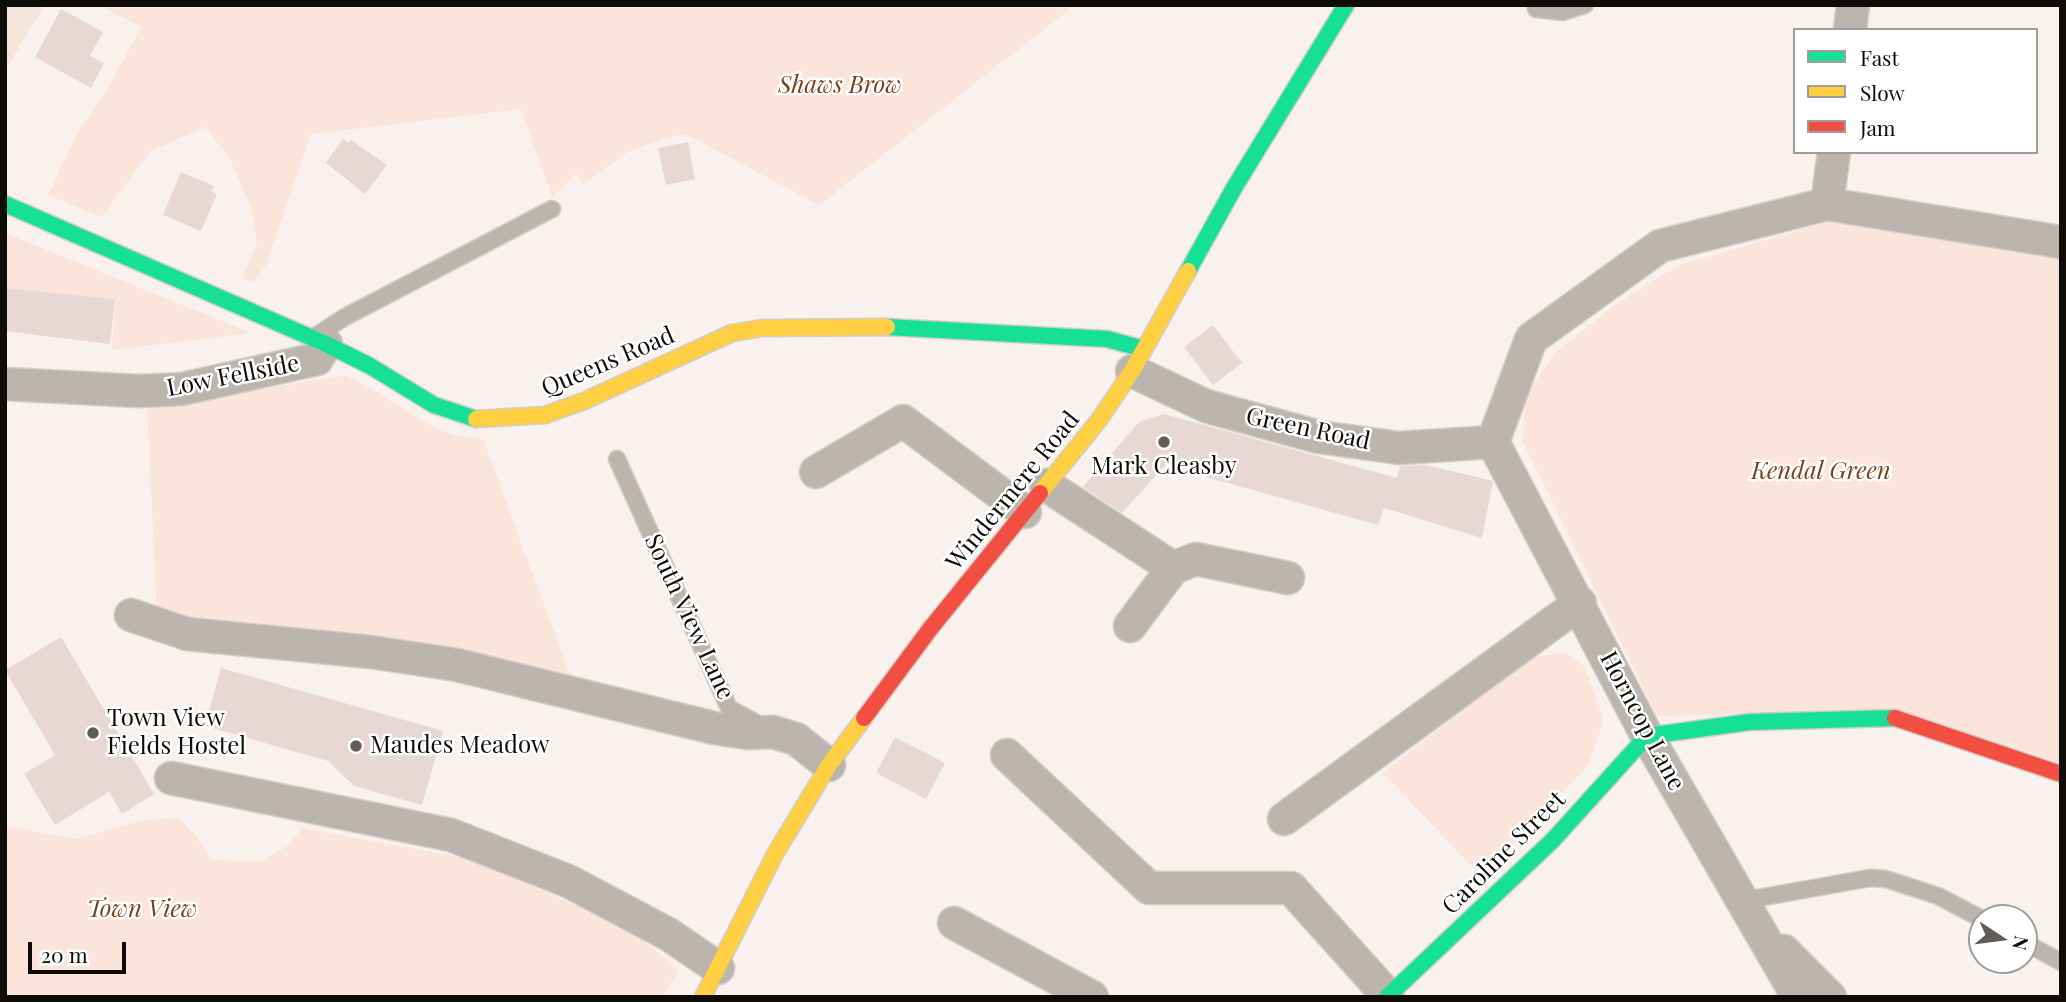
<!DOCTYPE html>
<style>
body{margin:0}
#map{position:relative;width:2066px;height:1002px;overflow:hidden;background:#f8f1ee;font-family:"Playfair Display",serif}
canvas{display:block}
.frame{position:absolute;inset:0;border:7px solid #0e0b08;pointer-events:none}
.legend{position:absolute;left:1793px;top:28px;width:245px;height:126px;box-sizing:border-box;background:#fff;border:2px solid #9f9d9c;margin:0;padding:9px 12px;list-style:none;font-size:21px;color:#0e0b08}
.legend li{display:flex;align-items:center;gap:14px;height:35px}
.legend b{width:35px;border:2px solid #9f9d9c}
.north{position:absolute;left:1968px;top:904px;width:70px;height:70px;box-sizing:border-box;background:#fff;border:2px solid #9f9d9c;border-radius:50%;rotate:103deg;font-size:19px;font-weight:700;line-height:28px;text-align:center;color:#0e0b08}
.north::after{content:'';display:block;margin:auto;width:24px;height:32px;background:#605c58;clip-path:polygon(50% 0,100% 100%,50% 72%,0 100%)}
.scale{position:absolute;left:28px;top:942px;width:98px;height:32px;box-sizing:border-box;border:4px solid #0e0b08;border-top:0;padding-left:9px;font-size:21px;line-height:24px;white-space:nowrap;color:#0e0b08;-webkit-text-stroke:5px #fff;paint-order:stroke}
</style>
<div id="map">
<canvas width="2066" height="1002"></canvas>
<div class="frame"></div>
<ul class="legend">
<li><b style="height:9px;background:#16e098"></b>Fast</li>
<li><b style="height:9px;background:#ffcf43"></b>Slow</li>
<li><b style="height:9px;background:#f24e42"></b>Jam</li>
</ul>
<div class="north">N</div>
<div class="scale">20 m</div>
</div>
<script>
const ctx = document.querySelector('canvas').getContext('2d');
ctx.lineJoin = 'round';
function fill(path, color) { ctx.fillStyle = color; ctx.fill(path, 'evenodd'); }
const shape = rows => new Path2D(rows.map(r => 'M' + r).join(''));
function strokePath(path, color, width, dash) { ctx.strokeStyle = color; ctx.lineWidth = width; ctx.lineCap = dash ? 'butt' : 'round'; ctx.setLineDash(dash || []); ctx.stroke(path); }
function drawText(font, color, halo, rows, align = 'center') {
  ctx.font = font + ' "Playfair Display",serif'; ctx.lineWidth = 5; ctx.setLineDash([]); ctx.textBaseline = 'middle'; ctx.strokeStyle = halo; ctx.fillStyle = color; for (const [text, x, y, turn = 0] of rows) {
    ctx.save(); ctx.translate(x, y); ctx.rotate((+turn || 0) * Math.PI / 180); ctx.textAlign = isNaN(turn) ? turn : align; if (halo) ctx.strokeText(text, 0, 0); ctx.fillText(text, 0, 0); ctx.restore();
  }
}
const education = shape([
 [5,5,45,5,5,70]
]);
const green = shape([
 [99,5,1075,5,819,205,686,134,664,138,626,153,584,184,576,174,552,197,521,109,311,134,265,267,253,282,242,278,257,244,251,208,229,157,205,127,151,151,101,217,48,195,80,128,107,90,141,27],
 [1846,217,2061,257,2061,763,1895,710,1657,716,1523,442,1525,395,1556,352,1612,307,1679,265],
 [5,233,251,333,112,350,115,299,5,288],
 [343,376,360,382,435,428,457,436,483,439,574,686,193,626,157,613,147,407],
 [1565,653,1584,666,1604,720,1587,767,1481,876,1383,773,1530,657],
 [179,818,196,836,212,860,261,862,289,845,302,828,470,859,627,928,679,970,663,997,5,997,5,826,76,839,144,820]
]);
const building = shape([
 [61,9,103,32,90,56,104,63,91,88,35,57],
 [343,139,349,143,351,140,387,165,365,194,326,163],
 [688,142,695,179,666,185,658,148],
 [181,172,214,186,212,192,217,194,201,231,163,215],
 [5,288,115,299,110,344,5,331],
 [1213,325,1242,363,1213,385,1184,347],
 [1164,414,1397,478,1400,466,1426,465,1493,481,1482,538,1384,508,1378,525,1192,473,1170,460,1122,513,1083,487,1139,422],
 [61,637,154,794,122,814,109,792,55,825,24,774,55,755,5,670],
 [221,668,443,731,422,805,354,786,328,761,205,726],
 [895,737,945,763,926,799,876,773]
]);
const lane = shape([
 [1535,5,1536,9,1563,12,1585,5],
 [314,337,345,317,552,209],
 [617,459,729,708,764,727],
 [1741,901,1870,878,1886,879,1938,896,1982,919],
 [2024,942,2061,962]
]);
const street = shape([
 [1850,30,1853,5],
 [1827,204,1834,152],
 [1132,371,1206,406,1319,437,1399,448,1493,442],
 [5,384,139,391,182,389,317,359,326,344],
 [1493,442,1531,339,1660,246,1827,204,2061,242],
 [1493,442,1647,736,1798,997],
 [816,472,903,421,1025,512],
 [1046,485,1173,568,1196,559,1288,578],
 [131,615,187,634,371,652,457,665,714,728,747,733,773,732,796,739,829,765],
 [1130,626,1173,568],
 [1007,755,1149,888,1291,888,1388,996],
 [171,778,451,835,568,881,668,934,718,968],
 [1284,819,1580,603],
 [954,923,1092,997],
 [1784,951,1830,997]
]);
const fast = shape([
 [5,204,326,344,370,366,434,405,476,419],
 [1188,271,1234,188,1346,5],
 [887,327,1107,339,1144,349],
 [1387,997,1553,840,1647,736,1750,722,1895,718]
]);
const slow = shape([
 [476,419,545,415,584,401,732,333,762,328,887,327],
 [1040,493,1099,420,1132,371,1188,271],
 [703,997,775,854,829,765,864,718]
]);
const jam = shape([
 [864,718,930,629,1040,493],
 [1895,718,2061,774]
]);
const markers = [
 [1164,442,7,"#605c58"],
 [93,733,7,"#605c58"],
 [356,746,7,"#605c58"]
];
const parkNames = [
 ["Shaws Brow",840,86],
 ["Kendal Green",1821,472],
 ["Town View",142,910]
];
const streetNames = [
 ["Queens Road",608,362,-23],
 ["Low Fellside",233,376,-11],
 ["Green Road",1308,429,12],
 ["Windermere Road",1013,491,-51],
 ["South View Lane",689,617,65],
 ["Horncop Lane",1642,721,62],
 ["Caroline Street",1504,853,-45]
];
const poiNames = [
 ["Mark Cleasby",1164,467,"center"],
 ["Town View",107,719],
 ["Fields Hostel",107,747],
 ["Maudes Meadow",370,746]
];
fill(education, '#f4e6dd');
fill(green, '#fbe4d9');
fill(building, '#e7d8d5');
strokePath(lane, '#d2cdca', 19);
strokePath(street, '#d2cdca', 35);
strokePath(fast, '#d2cdca', 19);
strokePath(slow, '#d2cdca', 19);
strokePath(jam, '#d2cdca', 19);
strokePath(lane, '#bbb5ad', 16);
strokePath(street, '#bbb5ad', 32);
strokePath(fast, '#16e098', 16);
strokePath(slow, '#ffcf43', 16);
strokePath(jam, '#f24e42', 16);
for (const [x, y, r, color] of markers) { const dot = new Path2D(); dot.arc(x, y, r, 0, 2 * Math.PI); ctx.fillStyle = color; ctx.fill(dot); strokePath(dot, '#fff', 2.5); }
drawText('italic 24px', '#7c3f19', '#fff', parkNames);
drawText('24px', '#0e0b08', '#fff', streetNames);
drawText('24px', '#0e0b08', '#fff', poiNames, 'left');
</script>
